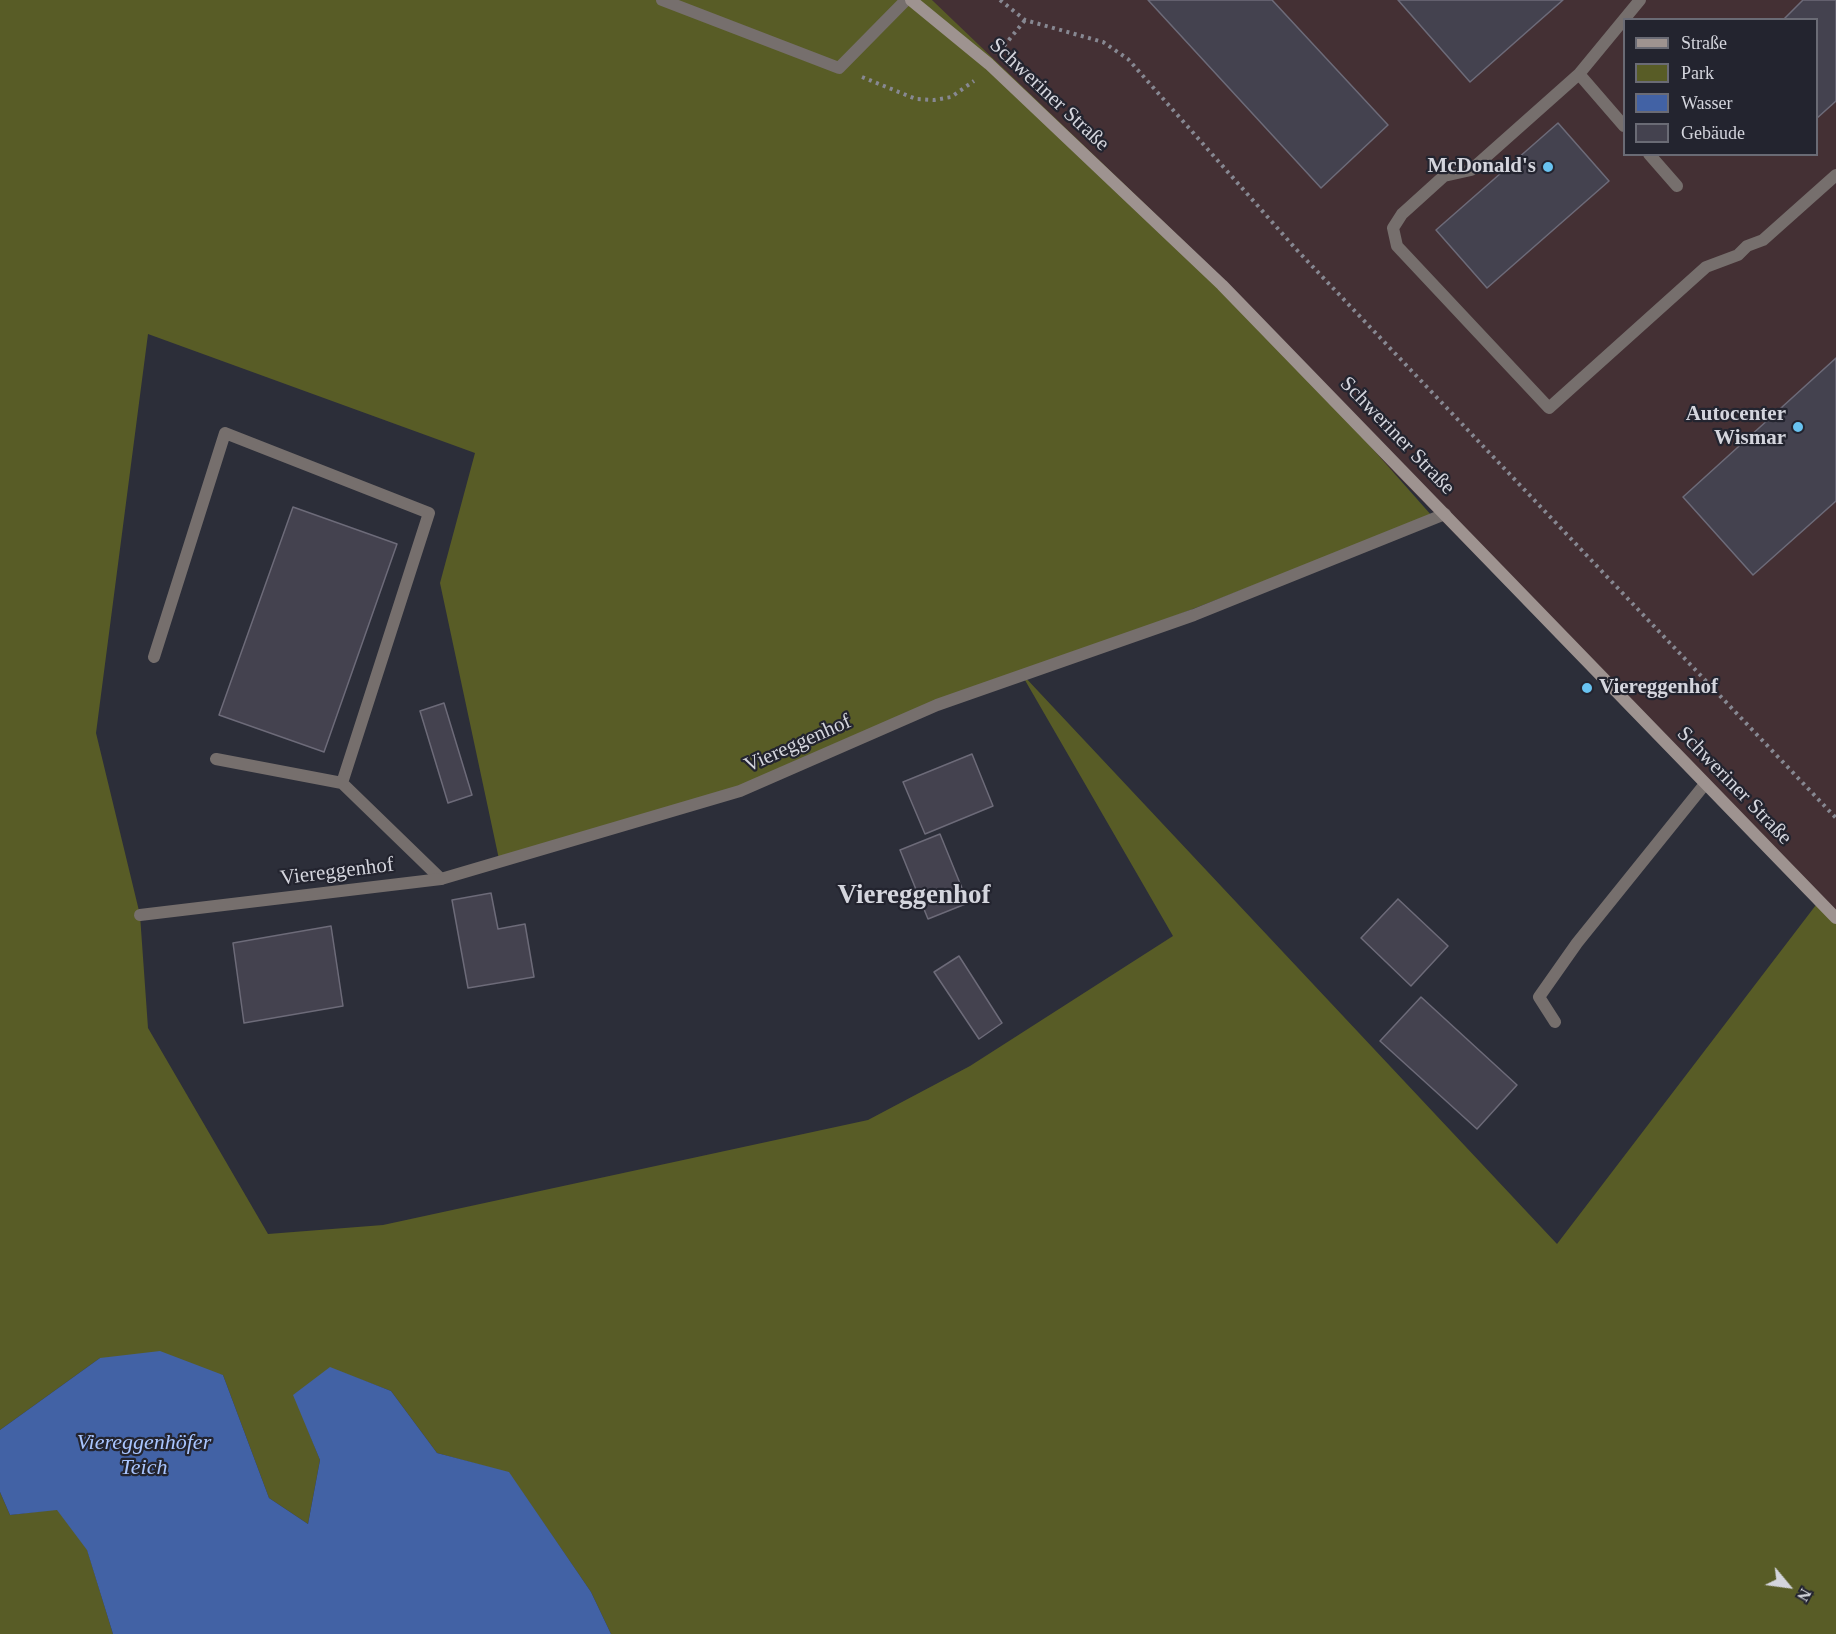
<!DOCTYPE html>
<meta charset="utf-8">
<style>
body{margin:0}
#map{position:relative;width:1836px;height:1634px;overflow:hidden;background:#2c2e39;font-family:"Times New Roman",serif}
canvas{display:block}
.legend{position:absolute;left:1623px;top:18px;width:195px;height:138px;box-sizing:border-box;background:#23242f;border:2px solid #6a6b75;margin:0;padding:8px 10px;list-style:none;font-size:18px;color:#d4d5dd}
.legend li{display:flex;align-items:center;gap:12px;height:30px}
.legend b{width:30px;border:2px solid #6a6b75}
.north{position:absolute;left:1758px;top:1556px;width:60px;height:60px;-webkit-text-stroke:4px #23242f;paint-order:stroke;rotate:119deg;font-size:16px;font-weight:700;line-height:24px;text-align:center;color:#d4d5dd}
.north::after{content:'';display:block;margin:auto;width:21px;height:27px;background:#d4d5dd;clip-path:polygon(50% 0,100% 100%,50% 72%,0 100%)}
</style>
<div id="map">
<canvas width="1836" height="1634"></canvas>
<ul class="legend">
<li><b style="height:8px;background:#9e9390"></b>Straße</li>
<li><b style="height:16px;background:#585c26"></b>Park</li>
<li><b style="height:16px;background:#4262a5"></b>Wasser</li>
<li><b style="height:16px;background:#44424f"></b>Gebäude</li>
</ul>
<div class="north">N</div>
</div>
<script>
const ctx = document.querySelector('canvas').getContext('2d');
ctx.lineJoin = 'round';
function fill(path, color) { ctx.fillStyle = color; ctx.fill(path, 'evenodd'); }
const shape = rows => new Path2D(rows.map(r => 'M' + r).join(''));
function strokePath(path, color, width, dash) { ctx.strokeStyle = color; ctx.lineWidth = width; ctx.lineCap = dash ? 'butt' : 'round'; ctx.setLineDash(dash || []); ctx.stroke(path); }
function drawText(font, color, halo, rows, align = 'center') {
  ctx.font = font + ' "Times New Roman",serif'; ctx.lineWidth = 4.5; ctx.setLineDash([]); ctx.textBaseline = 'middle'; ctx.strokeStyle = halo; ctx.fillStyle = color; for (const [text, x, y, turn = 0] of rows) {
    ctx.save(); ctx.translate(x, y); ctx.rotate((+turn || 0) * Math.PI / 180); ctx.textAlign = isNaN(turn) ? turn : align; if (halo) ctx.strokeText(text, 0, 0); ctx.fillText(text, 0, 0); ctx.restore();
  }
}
const industrial = shape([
 [932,0,1836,0,1836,918,989,64],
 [1624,20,1816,20,1816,154,1624,154]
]);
const green = shape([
 [0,0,932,0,1218,274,1432,516,1023,675,1557,1244,1819,901,1836,918,1836,1634,611,1634,591,1592,509,1473,437,1453,391,1391,330,1368,294,1395,320,1460,308,1524,269,1498,223,1375,100,1358,0,1430],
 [148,334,475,453,440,583,500,864,740,791,1022,675,1173,936,970,1066,868,1120,383,1225,268,1234,148,1028,140,915,96,733],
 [0,1492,10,1515,57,1509,87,1549,113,1634,0,1634]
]);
const water = shape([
 [160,1351,223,1375,269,1498,308,1524,320,1460,293,1395,330,1367,391,1391,437,1453,509,1472,591,1592,611,1634,113,1634,87,1550,57,1510,10,1515,0,1492,0,1430,100,1358]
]);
const building = shape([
 [1148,0,1272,0,1388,125,1321,188,1148,0],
 [1398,0,1563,0,1470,82,1398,0],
 [1803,0,1836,0,1836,101,1816,119,1816,20,1783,20,1803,0],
 [1558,123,1609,181,1487,288,1436,230,1558,123],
 [1836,358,1836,501,1753,575,1683,497,1836,358],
 [293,507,397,544,324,752,219,715,293,507],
 [444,703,472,795,448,803,420,711,444,703],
 [972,754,993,806,925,834,903,782,972,754],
 [940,834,968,903,928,919,900,850,940,834],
 [491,893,498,929,525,924,534,977,468,988,452,900,491,893],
 [1398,899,1448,946,1411,986,1361,938,1398,899],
 [331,926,343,1006,244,1023,233,943,331,926],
 [959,956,1002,1023,979,1039,934,972,959,956],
 [1421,997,1517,1085,1477,1129,1380,1041,1421,997]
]);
const path = shape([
 [1000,0,1025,20,1103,42,1128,59,1295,248,1836,818],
 [1004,46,1025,20],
 [862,77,916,99,934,100,951,97,974,81]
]);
const lane = shape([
 [662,0,839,68,906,0],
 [1640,0,1579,74,1471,170,1444,176,1402,214,1393,228,1397,246,1549,408,1706,267,1738,255,1747,246,1763,240,1836,175],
 [1579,74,1624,126],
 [1649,154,1677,186],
 [154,657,225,433,429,513,342,783,441,879],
 [216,759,342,783],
 [1555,1022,1539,997,1577,943,1705,784]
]);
const street = shape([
 [140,915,441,879,740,791,937,705,1194,615,1445,514]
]);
const secondary = shape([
 [911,0,989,64,1222,285,1836,918]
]);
const markers = [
 [1548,167,6,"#69c3f1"],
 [1798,427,6,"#69c3f1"],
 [1587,688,6,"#69c3f1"]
];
const streetNames = [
 ["Schweriner Straße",1049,95,43],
 ["Schweriner Straße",1397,436,46],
 ["Viereggenhof",798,744,-24],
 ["Schweriner Straße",1734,786,46],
 ["Viereggenhof",337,872,-7]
];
const poiNames = [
 ["McDonald's",1536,167],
 ["Autocenter",1786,415],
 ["Wismar",1786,439],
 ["Viereggenhof",1599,688,"left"]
];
const waterNames = [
 ["Viereggenhöfer",144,1443],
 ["Teich",144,1468]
];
const districtNames = [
 ["Viereggenhof",914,896]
];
fill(industrial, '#443034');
fill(green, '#585c26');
fill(water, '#4262a5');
fill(building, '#44424f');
strokePath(building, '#6d6b79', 1.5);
strokePath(path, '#878892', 4, [3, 4.5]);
strokePath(lane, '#766f6d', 12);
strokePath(street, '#766f6d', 12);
strokePath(secondary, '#9e9390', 12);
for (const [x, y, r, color] of markers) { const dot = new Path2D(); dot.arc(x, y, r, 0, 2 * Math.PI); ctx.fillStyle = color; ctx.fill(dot); strokePath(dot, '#23242f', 2); }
drawText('21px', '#d4d5dd', '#23242f', streetNames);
drawText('bold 21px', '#d4d5dd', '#23242f', poiNames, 'right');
drawText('italic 22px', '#a9c5fe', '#23242f', waterNames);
drawText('bold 27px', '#d4d5dd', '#23242f', districtNames);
</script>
